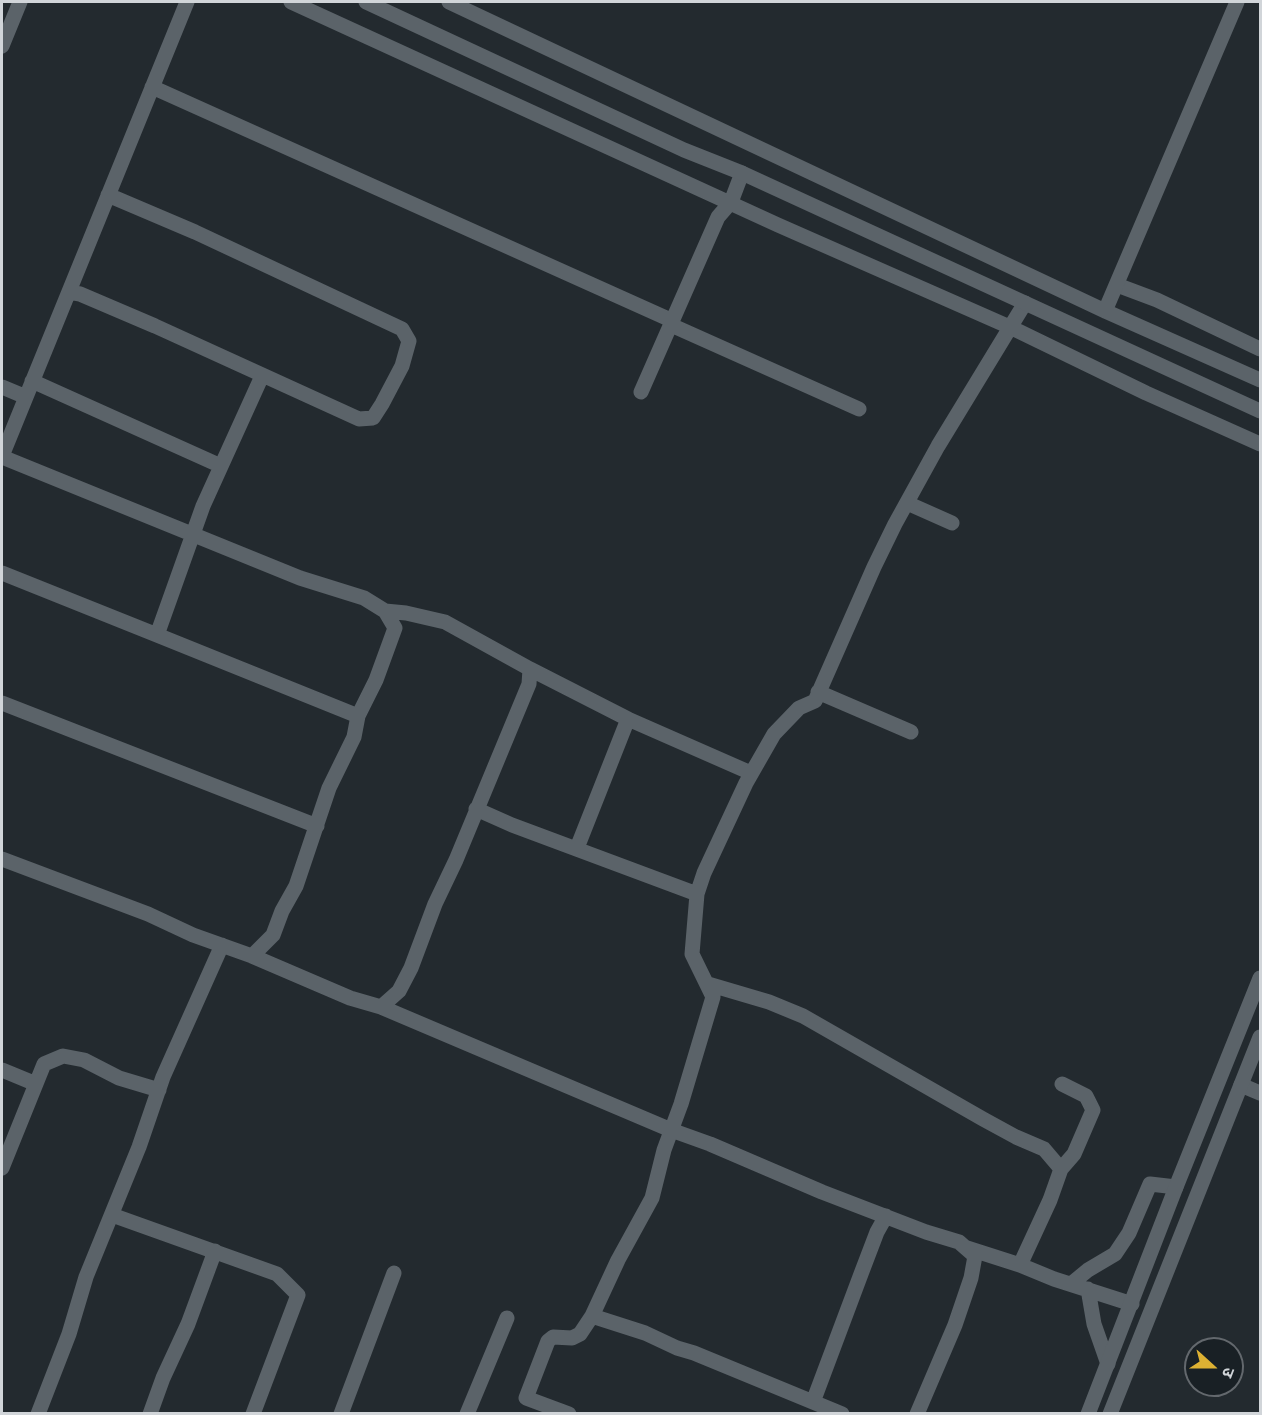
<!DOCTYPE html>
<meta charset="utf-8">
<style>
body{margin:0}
#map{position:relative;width:1262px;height:1415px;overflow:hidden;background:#232a2f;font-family:Ubuntu,"Noto Sans Devanagari",sans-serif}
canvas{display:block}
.frame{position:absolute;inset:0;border:3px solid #d1d5d9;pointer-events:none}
.north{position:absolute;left:1184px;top:1337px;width:60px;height:60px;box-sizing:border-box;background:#192025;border:2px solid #63686d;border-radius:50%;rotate:111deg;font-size:16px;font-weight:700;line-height:24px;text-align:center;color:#d1d5d9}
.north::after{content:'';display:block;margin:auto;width:21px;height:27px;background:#ddb133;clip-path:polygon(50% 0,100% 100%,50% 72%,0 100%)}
</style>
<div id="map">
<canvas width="1262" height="1415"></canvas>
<div class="frame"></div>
<div class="north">उ</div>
</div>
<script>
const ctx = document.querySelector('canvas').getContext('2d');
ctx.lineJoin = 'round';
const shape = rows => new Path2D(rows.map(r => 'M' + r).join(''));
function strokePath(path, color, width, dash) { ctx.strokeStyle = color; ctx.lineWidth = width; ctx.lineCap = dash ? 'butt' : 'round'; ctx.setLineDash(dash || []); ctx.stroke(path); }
const minor = shape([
 [291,2,778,225,1012,328,1146,393,1260,444],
 [2,46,20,2],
 [152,87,673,321],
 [1117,285,1157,300,1260,349],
 [69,292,80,294,155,326,359,419,373,418,382,404,402,366,409,341,402,329,195,232,108,195],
 [671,325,859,409],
 [32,381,221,466],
 [2,387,26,397],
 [641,392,718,217,731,202,742,173],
 [2,456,187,2],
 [2,457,300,578,364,598,385,611,395,628,376,680,358,716,354,737,329,788,296,886,282,911,273,935,252,956,193,935,148,914,2,859],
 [907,503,952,523],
 [2,573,157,635,203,506,262,376],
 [157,635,358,716],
 [530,669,628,719,577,848],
 [818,692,911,732],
 [2,703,317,826],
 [628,719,751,773],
 [476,809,512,825,697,894],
 [252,956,350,998,381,1007,399,991,411,968,435,904,456,860,529,684,530,669,445,622,406,613,385,611],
 [708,984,769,1002,803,1016,983,1119,1016,1137,1044,1149,1061,1169,1050,1200,1020,1265],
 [381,1007,671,1130,710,1144,822,1192,926,1232,959,1242,975,1256,971,1278,955,1325,917,1414],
 [2,1070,36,1084],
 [1241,1085,1260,1093],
 [2,1168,44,1064,63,1056,84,1060,119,1078,159,1090],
 [1061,1169,1074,1154,1093,1110,1086,1096,1062,1084],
 [112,1215,277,1274,298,1295,253,1414],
 [967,1248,1020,1265,1054,1279,1132,1304],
 [1071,1284,1088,1270,1115,1254,1129,1233,1150,1184,1176,1187],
 [1088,1289,1094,1324,1108,1364],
 [592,1316,645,1333,677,1348,694,1353,842,1414],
 [813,1402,861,1274,877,1232,886,1216],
 [38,1414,69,1334,86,1277,139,1147,163,1077,222,945],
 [150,1414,163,1378,188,1324,215,1251],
 [341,1414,394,1273],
 [467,1414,507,1318],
 [569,1414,526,1398,548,1341,553,1337,572,1338,580,1334,592,1316,618,1260,652,1198,664,1150,681,1104,713,997,692,954,697,894,704,873,746,783,774,734,799,708,815,701,874,567,895,524,938,446,1025,303]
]);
const tertiary = shape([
 [366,2,684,150,742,173,1260,411],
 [449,2,1105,311,1260,380],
 [1105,311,1237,2],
 [1088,1414,1176,1187,1260,978],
 [1110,1414,1260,1037]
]);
strokePath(minor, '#5b6369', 15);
strokePath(tertiary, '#5b6369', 15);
</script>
